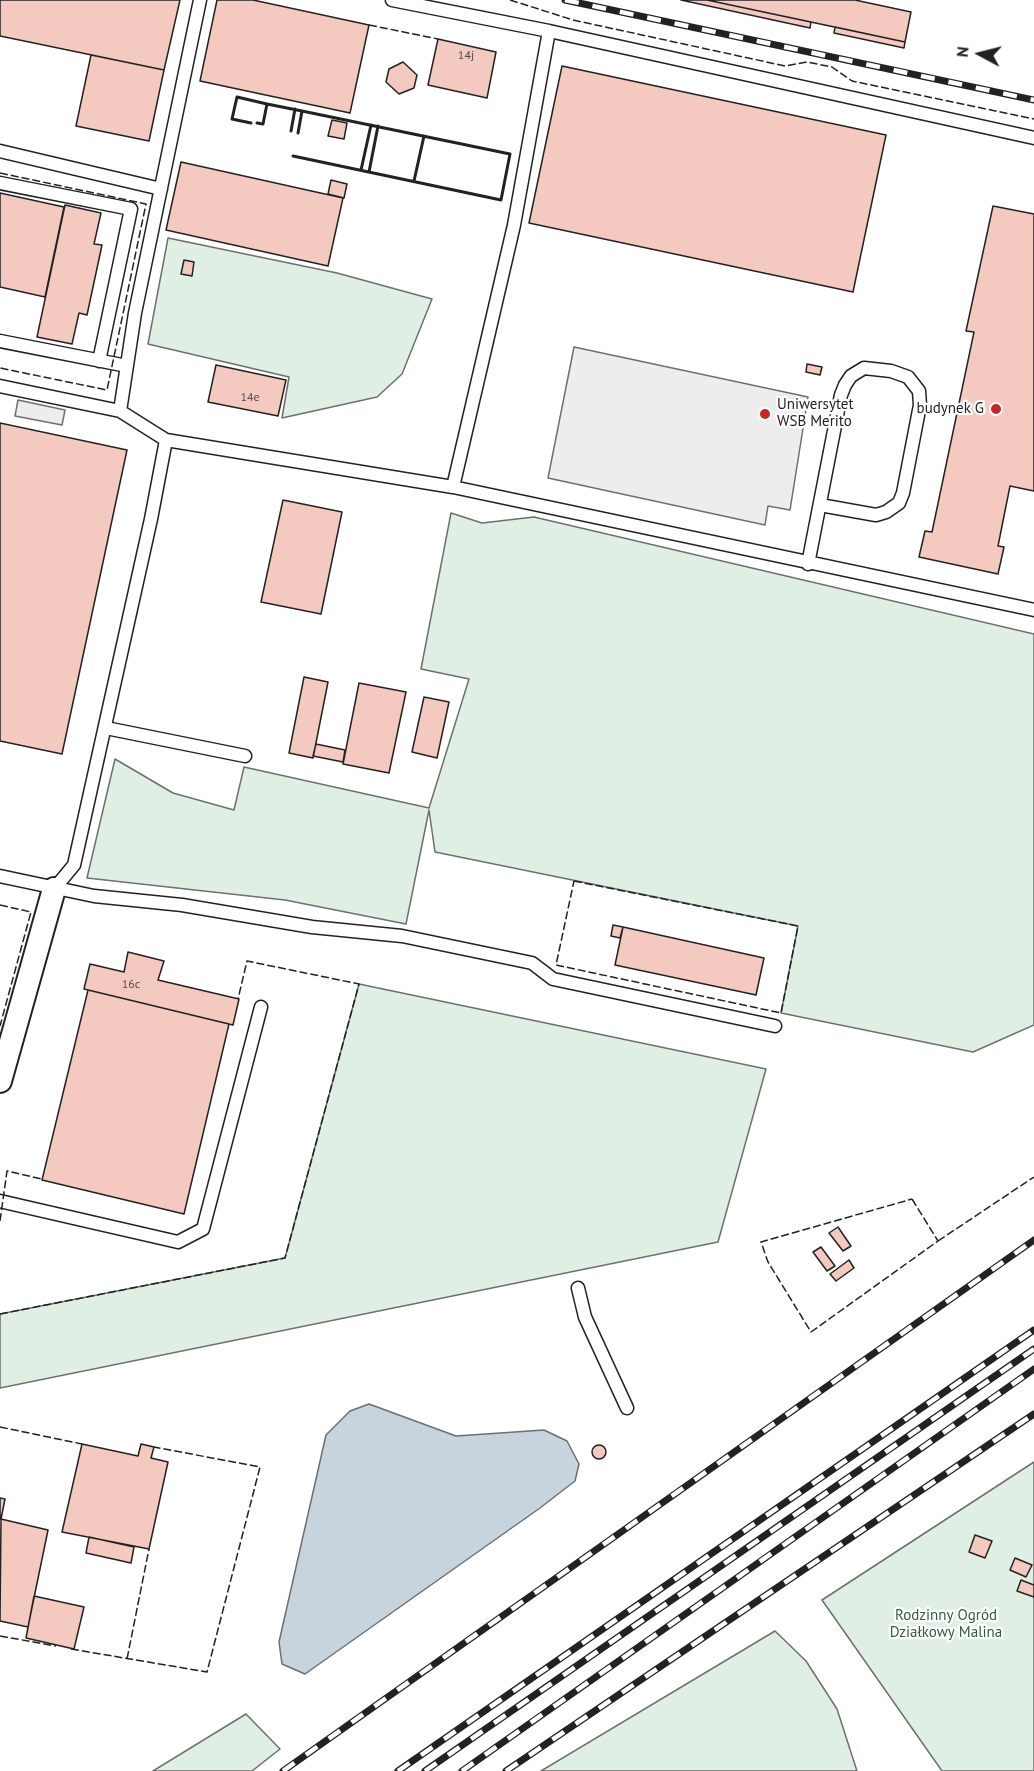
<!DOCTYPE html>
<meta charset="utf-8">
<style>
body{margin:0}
#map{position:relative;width:1034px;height:1771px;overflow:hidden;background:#fff;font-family:"PT Sans",sans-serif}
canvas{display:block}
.north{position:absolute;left:950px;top:24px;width:60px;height:60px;-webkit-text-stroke:4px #fff;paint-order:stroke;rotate:277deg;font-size:16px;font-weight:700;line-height:24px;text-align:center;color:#222}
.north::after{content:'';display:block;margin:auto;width:21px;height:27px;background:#222;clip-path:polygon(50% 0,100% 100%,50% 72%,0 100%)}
</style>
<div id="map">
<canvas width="1034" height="1771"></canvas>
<div class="north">N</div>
</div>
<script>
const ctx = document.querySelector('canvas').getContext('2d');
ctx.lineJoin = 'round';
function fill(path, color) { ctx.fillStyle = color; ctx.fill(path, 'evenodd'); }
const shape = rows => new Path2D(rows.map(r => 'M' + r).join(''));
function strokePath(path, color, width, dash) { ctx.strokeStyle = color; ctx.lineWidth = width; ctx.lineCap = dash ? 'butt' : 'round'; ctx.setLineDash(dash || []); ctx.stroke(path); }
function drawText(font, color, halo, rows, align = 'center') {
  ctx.font = font + ' "PT Sans",sans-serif'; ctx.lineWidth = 4.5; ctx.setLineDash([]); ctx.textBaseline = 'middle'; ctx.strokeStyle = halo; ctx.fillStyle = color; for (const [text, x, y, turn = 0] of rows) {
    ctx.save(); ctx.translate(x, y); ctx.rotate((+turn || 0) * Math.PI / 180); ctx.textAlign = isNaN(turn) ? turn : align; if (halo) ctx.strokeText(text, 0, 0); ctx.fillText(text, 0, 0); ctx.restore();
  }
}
const green = shape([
 [168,238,337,273,432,299,402,374,377,397,282,418,289,377,148,344,168,238],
 [451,513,482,523,534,517,1034,634,1034,1025,973,1052,781,1013,798,926,435,852,429,810,406,924,285,900,87,878,115,759,173,793,234,810,244,767,429,808,469,679,421,669,451,513],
 [359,984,766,1069,718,1242,0,1388,0,1314,285,1258,359,984],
 [1034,1462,1034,1771,942,1771,822,1600,1034,1462],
 [775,1631,806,1661,837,1709,857,1771,541,1771,775,1631],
 [246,1714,280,1749,252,1771,153,1771,246,1714]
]);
const parking = shape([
 [574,347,808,397,790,510,768,506,765,525,548,478,574,347],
 [18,400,65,410,62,425,15,416,18,400]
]);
const water = shape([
 [369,1404,456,1436,544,1430,567,1441,579,1464,575,1481,540,1508,305,1674,282,1664,279,1642,326,1435,350,1411,369,1404]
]);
const building = shape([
 [0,0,180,0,164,70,0,36,0,0],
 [217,0,253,0,369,25,350,113,200,81,217,0],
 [681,0,707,0,811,22,810,28,681,0],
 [707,0,855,0,911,12,905,42,707,0],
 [835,27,905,42,904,48,834,33,835,27],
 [438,39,496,52,487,98,428,85,438,39],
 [91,55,164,70,149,141,76,126,91,55],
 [403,62,417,75,414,88,399,94,386,82,389,69,403,62],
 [562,66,886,135,853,292,529,223,562,66],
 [332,120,347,123,344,139,328,136,332,120],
 [181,162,343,198,328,266,166,230,181,162],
 [331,180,347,184,344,198,328,194,331,180],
 [0,193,64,207,45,297,0,287,0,193],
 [65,205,101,213,94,244,102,245,87,315,79,313,72,344,37,337,65,205],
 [993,206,1034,214,1034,491,1010,486,998,546,1004,547,998,574,919,557,925,531,932,532,974,332,966,331,993,206],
 [184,260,194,262,192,276,181,274,184,260],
 [807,364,822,367,820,375,806,372,807,364],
 [216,365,286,380,278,416,208,402,216,365],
 [0,423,127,450,62,754,0,741,0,423],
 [283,500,342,512,321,614,261,602,283,500],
 [304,677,328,682,313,758,289,753,304,677],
 [359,683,406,692,389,773,343,764,359,683],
 [424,697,449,702,437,758,412,752,424,697],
 [316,744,345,750,343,762,313,756,316,744],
 [613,925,623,927,620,938,611,936,613,925],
 [623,927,764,958,756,995,615,965,623,927],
 [128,952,164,961,158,980,239,999,233,1025,84,989,90,964,124,972,128,952],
 [88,990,229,1024,184,1214,42,1180,88,990],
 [838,1227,851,1246,843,1251,829,1233,838,1227],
 [821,1247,835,1266,827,1271,813,1252,821,1247],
 [849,1260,854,1268,836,1281,830,1274,849,1260],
 [82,1444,138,1456,141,1444,154,1447,151,1458,168,1462,149,1549,62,1532,82,1444],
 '592 1452a7 7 0 1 1 14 0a7 7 0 1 1-14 0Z',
 [0,1498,5,1499,1,1519,0,1519,0,1498],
 [1,1519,48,1530,28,1627,0,1621,1,1519],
 [975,1535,992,1541,985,1558,969,1552,975,1535],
 [89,1537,134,1547,131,1563,86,1553,89,1537],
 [1015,1558,1032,1565,1026,1577,1010,1570,1015,1558],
 [1021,1580,1034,1585,1034,1597,1017,1591,1021,1580],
 [34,1596,84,1607,74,1649,26,1638,34,1596]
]);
const lane = shape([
 [392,0,549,31,1034,138],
 [0,151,161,189],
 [0,183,131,209,99,361],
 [0,341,127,366],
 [0,386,120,411,166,440],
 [120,411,135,313,200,0],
 [453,487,1034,610],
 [808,564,841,395,845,385,851,376,864,368,891,371,908,377,919,391,920,405,903,493,899,503,886,512,876,515,820,505],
 [106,728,245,756],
 [0,876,94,896,182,905,312,927,402,936,532,963,553,979,775,1026],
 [54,889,74,865,151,519,166,440,453,487,514,225,549,31],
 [0,1201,178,1242,203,1229,261,1007],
 [578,1288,585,1317,627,1408]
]);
const street = shape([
 [0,1081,54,889]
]);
const rail = shape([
 [565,0,1034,100],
 [283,1771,1034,1240],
 [398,1771,1034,1330],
 [425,1771,1034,1349],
 [462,1771,1034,1369],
 [506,1771,1034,1414]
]);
const fence = shape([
 [510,0,573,20,785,66,807,62,832,67,852,81,1034,119],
 [369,25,438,39],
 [0,173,146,204,107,390,0,368],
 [574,881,798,926,781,1013,556,965,574,881],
 [0,905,31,912,0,1026],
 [912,1199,938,1241,811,1332,768,1262,761,1242,912,1199],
 [0,1221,7,1171,42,1179],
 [938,1241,1034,1177],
 [0,1314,285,1258,359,984,247,961,238,999],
 [0,1427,82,1444],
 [0,1636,56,1646],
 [71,1649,207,1672,260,1467,154,1447],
 [127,1659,149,1549]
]);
const wall = shape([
 [267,104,302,111,298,133],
 [251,123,232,119,237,97,267,104,263,124,257,123],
 [291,131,295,109],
 [293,156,501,200,510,154,302,111],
 [361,170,371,125],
 [369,172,378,126],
 [414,181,424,136]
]);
const markers = [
 [996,409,6,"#c62828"],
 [765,414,6,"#c62828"]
];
const numberNames = [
 ["14j",466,56],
 ["14e",250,398],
 ["16c",131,985]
];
const poiNames = [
 ["Uniwersytet",777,405],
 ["WSB Merito",777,422],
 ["budynek G",984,409,"right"]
];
const parkNames = [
 ["Rodzinny Ogród",946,1616],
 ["Działkowy Malina",946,1633]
];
fill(green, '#e0efe3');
strokePath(green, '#6f6f6f', 1.5);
fill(parking, '#ededed');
strokePath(parking, '#6f6f6f', 1.5);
fill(water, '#c7d3dd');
strokePath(water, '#6f6f6f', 1.5);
fill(building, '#f3c9c0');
strokePath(building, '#222', 1.5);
strokePath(lane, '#222', 15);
strokePath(street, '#222', 26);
strokePath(lane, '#fff', 12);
strokePath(street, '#fff', 22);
strokePath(rail, '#222', 7);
strokePath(rail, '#fff', 4.5, [14]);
strokePath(fence, '#222', 1.5, [8, 3]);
strokePath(wall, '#222', 3);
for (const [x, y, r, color] of markers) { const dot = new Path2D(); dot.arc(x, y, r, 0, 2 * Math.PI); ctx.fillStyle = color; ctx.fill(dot); strokePath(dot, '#fff', 2); }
drawText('12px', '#564c4a', null, numberNames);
drawText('15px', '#222', '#fff', poiNames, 'left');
drawText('15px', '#2f5e38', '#fff', parkNames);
</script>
